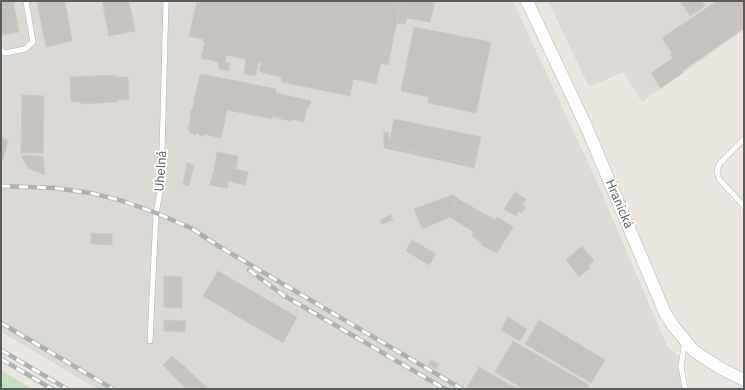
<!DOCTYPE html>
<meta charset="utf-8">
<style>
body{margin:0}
#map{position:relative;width:745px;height:390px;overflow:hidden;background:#ebe7e0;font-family:"IBM Plex Sans",sans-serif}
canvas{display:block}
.frame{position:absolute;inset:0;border:2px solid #595d60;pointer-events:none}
</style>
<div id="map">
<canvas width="745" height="390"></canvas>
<div class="frame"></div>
</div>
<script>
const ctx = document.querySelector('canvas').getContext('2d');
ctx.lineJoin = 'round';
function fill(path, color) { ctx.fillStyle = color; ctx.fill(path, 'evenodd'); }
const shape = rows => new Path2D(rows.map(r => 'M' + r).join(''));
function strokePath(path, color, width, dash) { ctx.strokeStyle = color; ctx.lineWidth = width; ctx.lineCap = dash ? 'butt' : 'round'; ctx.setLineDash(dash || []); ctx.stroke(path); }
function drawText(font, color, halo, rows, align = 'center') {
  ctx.font = font + ' "IBM Plex Sans",sans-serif'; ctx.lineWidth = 3.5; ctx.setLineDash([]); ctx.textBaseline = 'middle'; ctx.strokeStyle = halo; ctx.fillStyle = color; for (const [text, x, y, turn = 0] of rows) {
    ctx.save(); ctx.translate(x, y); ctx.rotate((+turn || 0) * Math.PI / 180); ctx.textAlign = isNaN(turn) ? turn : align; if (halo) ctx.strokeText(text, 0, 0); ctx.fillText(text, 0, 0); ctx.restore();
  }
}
const industrial = shape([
 [1,1,513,1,597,182,667,346,682,359,688,389,97,389,1,332],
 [548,1,744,1,744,30,642,102,623,72,589,87]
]);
const green = shape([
 [1,370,32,389,1,389]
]);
const building = shape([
 [1,1,13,1,19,32,1,35,1,1],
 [37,1,65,1,72,41,46,47,37,1],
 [102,1,129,1,135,31,109,36,102,1],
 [197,1,401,1,388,65,381,63,376,84,353,79,350,96,281,82,282,77,263,73,259,70,261,63,258,62,257,66,258,66,255,76,244,74,246,59,226,55,225,62,230,63,228,71,219,69,218,62,201,58,205,42,202,41,203,39,189,36,197,1],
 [401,1,435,1,430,22,407,18,405,24,397,23,401,1],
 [680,1,702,1,705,6,690,16,680,1],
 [717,1,744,1,744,28,682,71,670,54,672,53,662,38,717,1],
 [414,27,491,42,476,113,428,103,429,97,401,91,414,27],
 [673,58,684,72,661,88,651,73,673,58],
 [202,74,276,89,276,93,311,101,309,108,307,107,304,122,292,119,292,121,280,119,281,117,279,116,279,118,276,118,277,116,275,115,275,117,272,116,272,119,227,110,221,138,204,134,204,136,199,135,199,133,196,133,196,135,190,133,190,131,188,131,191,114,190,114,191,110,192,110,195,99,193,99,194,96,195,96,200,75,202,74],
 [116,75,116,77,128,77,129,100,117,100,118,102,81,104,81,102,71,102,70,77,116,75],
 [22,95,44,96,43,153,21,153,22,95],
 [394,119,481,137,474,168,466,166,467,163,389,146,394,119],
 [384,132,389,133,388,138,390,139,389,146,467,163,466,166,384,148,384,132],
 [1,138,8,140,3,161,1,161,1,138],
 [217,152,238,156,236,170,215,165,217,152],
 [21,155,43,156,45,175,28,168,21,155],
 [187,163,194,165,189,186,183,184,187,163],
 [215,165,248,172,245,185,228,181,227,188,210,185,215,165],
 [515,192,526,199,522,205,526,207,522,213,519,211,516,216,504,209,515,192],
 [452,195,458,198,448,216,450,217,422,229,414,209,452,195],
 [458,199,495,220,497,217,513,227,497,253,481,245,482,243,472,236,474,232,448,216,458,199],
 [391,215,393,220,382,224,380,220,391,215],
 [91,233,112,234,112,245,91,244,91,233],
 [412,240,436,254,429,265,406,251,412,240],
 [582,246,594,261,588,266,590,268,579,277,566,260,582,246],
 [218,271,297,317,283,343,203,296,218,271],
 [164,276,182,277,182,308,164,307,164,276],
 [508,317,527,329,520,341,501,330,508,317],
 [164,320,186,321,185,332,164,331,164,320],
 [539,320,605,360,591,383,525,344,539,320],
 [513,341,589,385,587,389,524,389,495,372,513,341],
 [172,356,187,369,177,380,163,365,172,356],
 [431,360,439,364,436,369,428,365,431,360],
 [479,367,517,389,466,389,479,367],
 [187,369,208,389,187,389,177,380,187,369]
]);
const service = shape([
 [1,50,5,53,25,49,33,42,26,1],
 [744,139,720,163,717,170,719,179,744,206],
 [150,341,156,213,161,187,166,1],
 [685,389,681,366,685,341]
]);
const tertiary = shape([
 [527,1,586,126,665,313,674,327,694,351,720,368,744,380]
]);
const rail = shape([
 [1,186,54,188,91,193,123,201,156,213,191,228,220,247,462,389],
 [249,270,283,295,445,389],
 [1,323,113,389],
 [1,350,67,389],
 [1,359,52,389]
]);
const streetNames = [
 ["Uhelná",161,171,-86],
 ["Hranická",619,204,67]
];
fill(industrial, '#dcd9d5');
fill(green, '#c2e1be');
fill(building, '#c6c2bd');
strokePath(building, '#cfc8bf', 1);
strokePath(service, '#b1b4b7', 6);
strokePath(tertiary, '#b1b4b7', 13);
strokePath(service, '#fff', 5);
strokePath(tertiary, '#fff', 12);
strokePath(rail, '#afb0b0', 4.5);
strokePath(rail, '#fff', 3, [9]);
drawText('13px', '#595d60', '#fff', streetNames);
</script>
